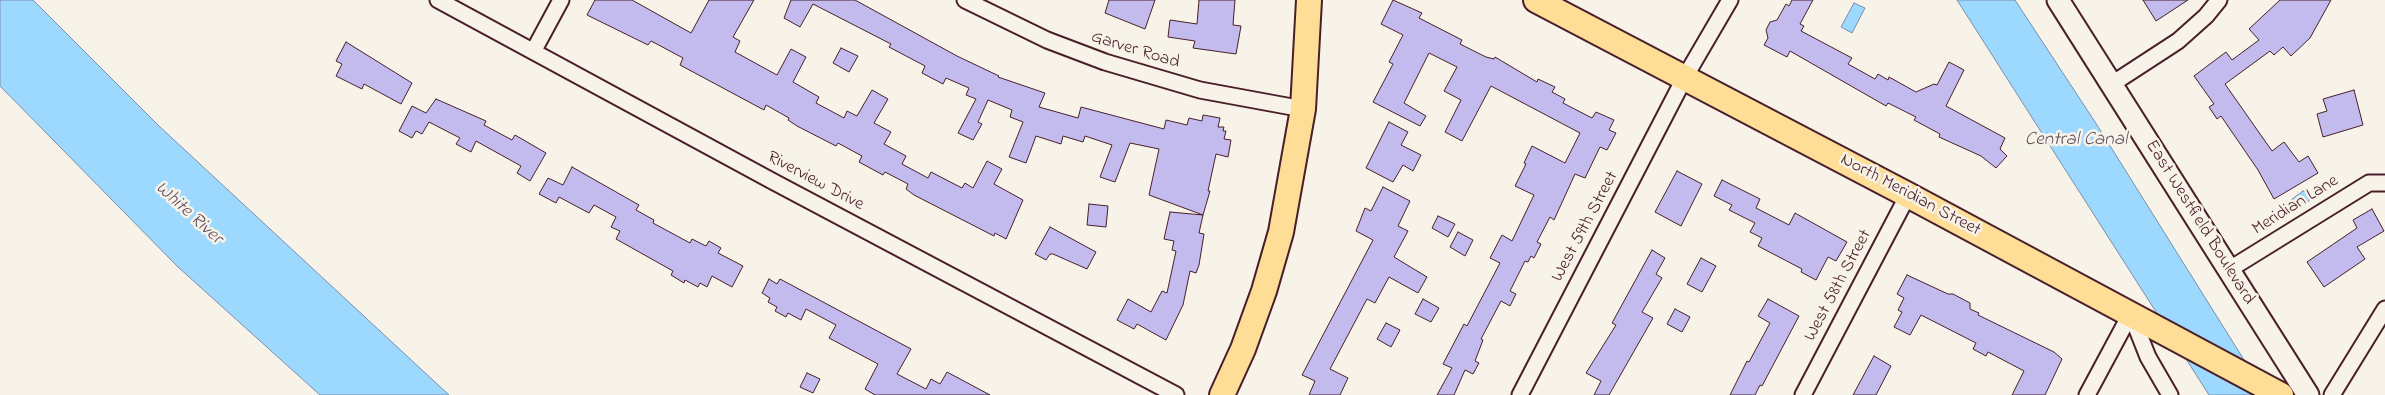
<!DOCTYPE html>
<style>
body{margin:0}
canvas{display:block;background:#f7f3e8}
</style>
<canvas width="2385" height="395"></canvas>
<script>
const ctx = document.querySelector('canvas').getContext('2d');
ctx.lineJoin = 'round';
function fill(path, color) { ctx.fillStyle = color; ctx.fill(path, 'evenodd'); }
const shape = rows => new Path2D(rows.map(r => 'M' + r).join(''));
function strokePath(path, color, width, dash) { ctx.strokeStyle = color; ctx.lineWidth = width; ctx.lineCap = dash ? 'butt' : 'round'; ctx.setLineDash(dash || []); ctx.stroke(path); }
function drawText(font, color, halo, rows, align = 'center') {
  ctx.font = font + ' "Indie Flower",sans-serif'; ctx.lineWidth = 5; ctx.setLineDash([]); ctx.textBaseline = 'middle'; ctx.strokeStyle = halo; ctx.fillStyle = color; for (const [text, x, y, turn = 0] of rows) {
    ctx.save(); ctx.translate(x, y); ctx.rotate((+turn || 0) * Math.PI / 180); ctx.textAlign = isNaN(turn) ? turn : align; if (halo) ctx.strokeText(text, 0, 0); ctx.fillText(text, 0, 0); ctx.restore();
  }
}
const water = shape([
 [0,0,33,0,159,126,449,395,320,395,178,267,0,86,0,0],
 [1957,0,2015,0,2097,125,2266,395,2209,395,1957,0],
 [1854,3,1865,8,1852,33,1841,27,1854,3],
 [2303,191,2309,193,2309,201,2298,207,2291,205,2292,199,2303,191]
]);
const building = shape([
 [595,0,632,0,691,33,709,0,754,0,733,37,740,41,735,52,777,75,791,49,806,57,793,82,819,97,816,103,844,118,847,111,857,116,872,90,888,99,874,123,891,132,884,144,906,156,902,164,928,178,931,172,962,188,965,183,973,188,987,161,1002,169,994,184,1023,200,1006,239,995,233,994,236,914,195,906,189,908,184,885,172,883,175,859,162,862,156,838,143,836,146,797,126,788,120,789,118,766,105,764,110,680,65,683,58,653,42,651,41,648,45,587,15,595,0],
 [791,0,855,0,957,56,999,76,998,77,1045,93,1039,107,1078,118,1081,107,1164,129,1166,120,1187,125,1189,118,1202,121,1203,115,1220,118,1218,127,1224,127,1223,131,1226,131,1224,139,1231,140,1228,157,1216,154,1208,191,1210,191,1203,215,1149,195,1159,149,1130,143,1115,182,1100,177,1112,145,1085,136,1083,142,1063,136,1061,144,1036,136,1026,163,1009,157,1023,122,1010,117,1012,110,988,100,978,122,982,124,973,140,958,133,976,99,966,95,969,88,946,78,943,84,922,73,925,66,889,47,891,44,813,4,800,27,784,18,791,0],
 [1109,0,1155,0,1145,29,1105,13,1109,0],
 [1199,0,1235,0,1233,25,1241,26,1236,54,1193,48,1195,41,1168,37,1170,20,1197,24,1199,0],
 [1393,0,1422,13,1419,18,1462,40,1460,44,1486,57,1494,59,1495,57,1537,82,1538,79,1555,87,1552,92,1565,99,1563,103,1592,118,1596,112,1614,120,1609,130,1616,133,1607,150,1600,147,1585,178,1575,174,1554,220,1550,217,1537,242,1541,244,1534,258,1531,256,1528,262,1525,261,1510,291,1516,294,1510,306,1501,301,1481,339,1483,340,1475,361,1479,363,1473,374,1465,370,1454,395,1437,395,1452,368,1443,364,1464,324,1467,326,1500,263,1490,258,1502,235,1512,241,1534,195,1515,186,1526,164,1524,163,1532,146,1565,163,1580,133,1491,86,1462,141,1445,132,1461,100,1444,91,1457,67,1429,53,1404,103,1426,116,1420,126,1373,102,1393,64,1389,62,1403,35,1381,24,1393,0],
 [1792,0,1813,0,1800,24,1804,26,1801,31,1852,58,1848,64,1875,79,1878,74,1888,80,1889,77,1916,92,1934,84,1937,85,1949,62,1964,70,1946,106,2005,138,2000,149,2007,156,1996,168,1981,156,1939,137,1940,134,1914,120,1916,117,1888,103,1886,106,1790,51,1787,57,1764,45,1768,38,1766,30,1770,22,1777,20,1786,4,1789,6,1792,0],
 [2143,0,2188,0,2156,21,2143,0],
 [2280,0,2331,0,2310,38,2291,56,2283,47,2274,55,2270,51,2225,84,2272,151,2284,142,2299,162,2308,156,2318,173,2274,199,2258,170,2221,116,2217,119,2209,107,2214,104,2194,76,2226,52,2232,60,2259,40,2249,29,2280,0],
 [346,42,412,83,401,104,364,84,362,89,336,76,342,64,336,61,346,42],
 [841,48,858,56,849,72,833,63,841,48],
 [2354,90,2363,125,2323,137,2317,114,2327,111,2323,99,2354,90],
 [436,99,486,121,484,125,512,140,515,135,546,153,530,181,517,173,521,166,476,141,471,152,456,144,460,138,429,122,422,134,416,131,412,138,399,131,412,106,426,113,436,99],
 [1389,122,1408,132,1401,145,1421,155,1413,171,1403,165,1393,182,1366,168,1389,122],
 [572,167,639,205,636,210,654,220,653,223,690,243,692,239,706,246,709,241,721,248,718,253,743,266,732,287,712,276,707,287,700,283,698,287,685,280,684,283,671,275,673,271,616,239,620,231,611,227,616,217,594,205,589,213,559,197,556,203,539,194,548,178,563,185,572,167],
 [1677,171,1702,184,1681,226,1655,212,1677,171],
 [1722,180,1760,199,1756,208,1789,225,1795,213,1847,242,1836,261,1828,257,1816,280,1801,272,1802,269,1758,246,1762,238,1750,232,1755,223,1729,210,1732,205,1714,196,1722,180],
 [1383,187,1410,201,1398,226,1408,231,1394,257,1427,277,1418,293,1389,277,1375,303,1367,299,1330,369,1348,378,1340,395,1309,395,1315,381,1302,375,1373,240,1356,231,1365,208,1371,211,1383,187],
 [1089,204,1108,206,1106,227,1087,225,1089,204],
 [2372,209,2384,231,2357,247,2365,259,2324,287,2307,262,2357,228,2353,220,2372,209],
 [1170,212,1203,215,1199,233,1204,234,1199,265,1196,273,1190,271,1183,305,1166,340,1137,324,1134,329,1117,320,1128,299,1151,312,1162,291,1167,293,1176,251,1172,250,1174,241,1164,239,1170,212],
 [1438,216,1455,224,1448,237,1432,228,1438,216],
 [1050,227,1096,252,1087,269,1053,254,1050,254,1046,260,1035,254,1050,227],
 [1458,232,1473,240,1465,256,1450,247,1458,232],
 [1652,250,1665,258,1656,274,1662,278,1642,312,1653,318,1609,395,1594,395,1601,381,1586,373,1616,325,1612,323,1652,250],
 [1701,258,1716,266,1702,292,1687,284,1701,258],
 [1907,275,1948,294,1953,294,1970,303,1970,309,1979,313,1978,315,2054,352,2062,359,2045,395,2012,395,2024,371,1988,352,1986,356,1973,349,1976,343,1921,315,1910,335,1894,327,1902,312,1898,310,1904,298,1897,294,1907,275],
 [769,279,777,284,780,279,911,349,897,374,926,389,931,379,940,384,947,372,990,395,875,395,865,389,878,364,829,338,836,325,806,309,801,320,788,313,786,317,775,311,777,307,768,302,770,298,762,293,769,279],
 [1423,299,1439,308,1431,322,1415,314,1423,299],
 [1768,299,1799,316,1762,386,1760,385,1755,395,1730,395,1747,361,1749,362,1770,323,1758,316,1768,299],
 [1675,309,1690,317,1682,332,1667,324,1675,309],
 [1386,323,1400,330,1391,347,1377,339,1386,323],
 [1874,356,1891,366,1876,395,1853,395,1874,356],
 [807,373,820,379,813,393,800,387,807,373]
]);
const minor = shape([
 [438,0,774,182,1176,395],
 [965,0,1047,40,1105,62,1200,90,1303,109],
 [534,50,561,0],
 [2112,84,2178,41,2206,16,2219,0],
 [2230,269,2369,183,2385,183],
 [2131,314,2148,357,2170,395],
 [1520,395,1685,77,1730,0],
 [1803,395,1908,195],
 [2087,395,2131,313],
 [2332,395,2385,309]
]);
const secondary = shape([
 [2058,0,2308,395]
]);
const primary = shape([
 [1536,0,1908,195,2281,395],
 [1222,395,1243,349,1264,291,1281,232,1303,109,1309,0]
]);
const streetNames = [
 ["Garver Road",1135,51,17],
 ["Riverview Drive",815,182,28],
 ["North Meridian Street",1910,196,28],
 ["Meridian Lane",2296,206,-32],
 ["East Westfield Boulevard",2199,223,58],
 ["West 59th Street",1586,227,-62],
 ["West 58th Street",1839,286,-62]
];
const waterNames = [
 ["Central Canal",2076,141],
 ["White River",188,214,42]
];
fill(water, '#9dd8fe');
strokePath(water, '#7c8eaa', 1);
fill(building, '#c3bbed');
strokePath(building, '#4a1f2b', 1);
strokePath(minor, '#4a1f2b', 19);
strokePath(secondary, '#4a1f2b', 25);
strokePath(primary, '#4a1f2b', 28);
strokePath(minor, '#f7f3e8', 15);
strokePath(secondary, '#f7f3e8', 21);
strokePath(primary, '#fedd96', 24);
drawText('18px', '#4a1f2b', '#f7f3e8', streetNames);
drawText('italic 19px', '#5f4d60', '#f7f3e8', waterNames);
</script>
